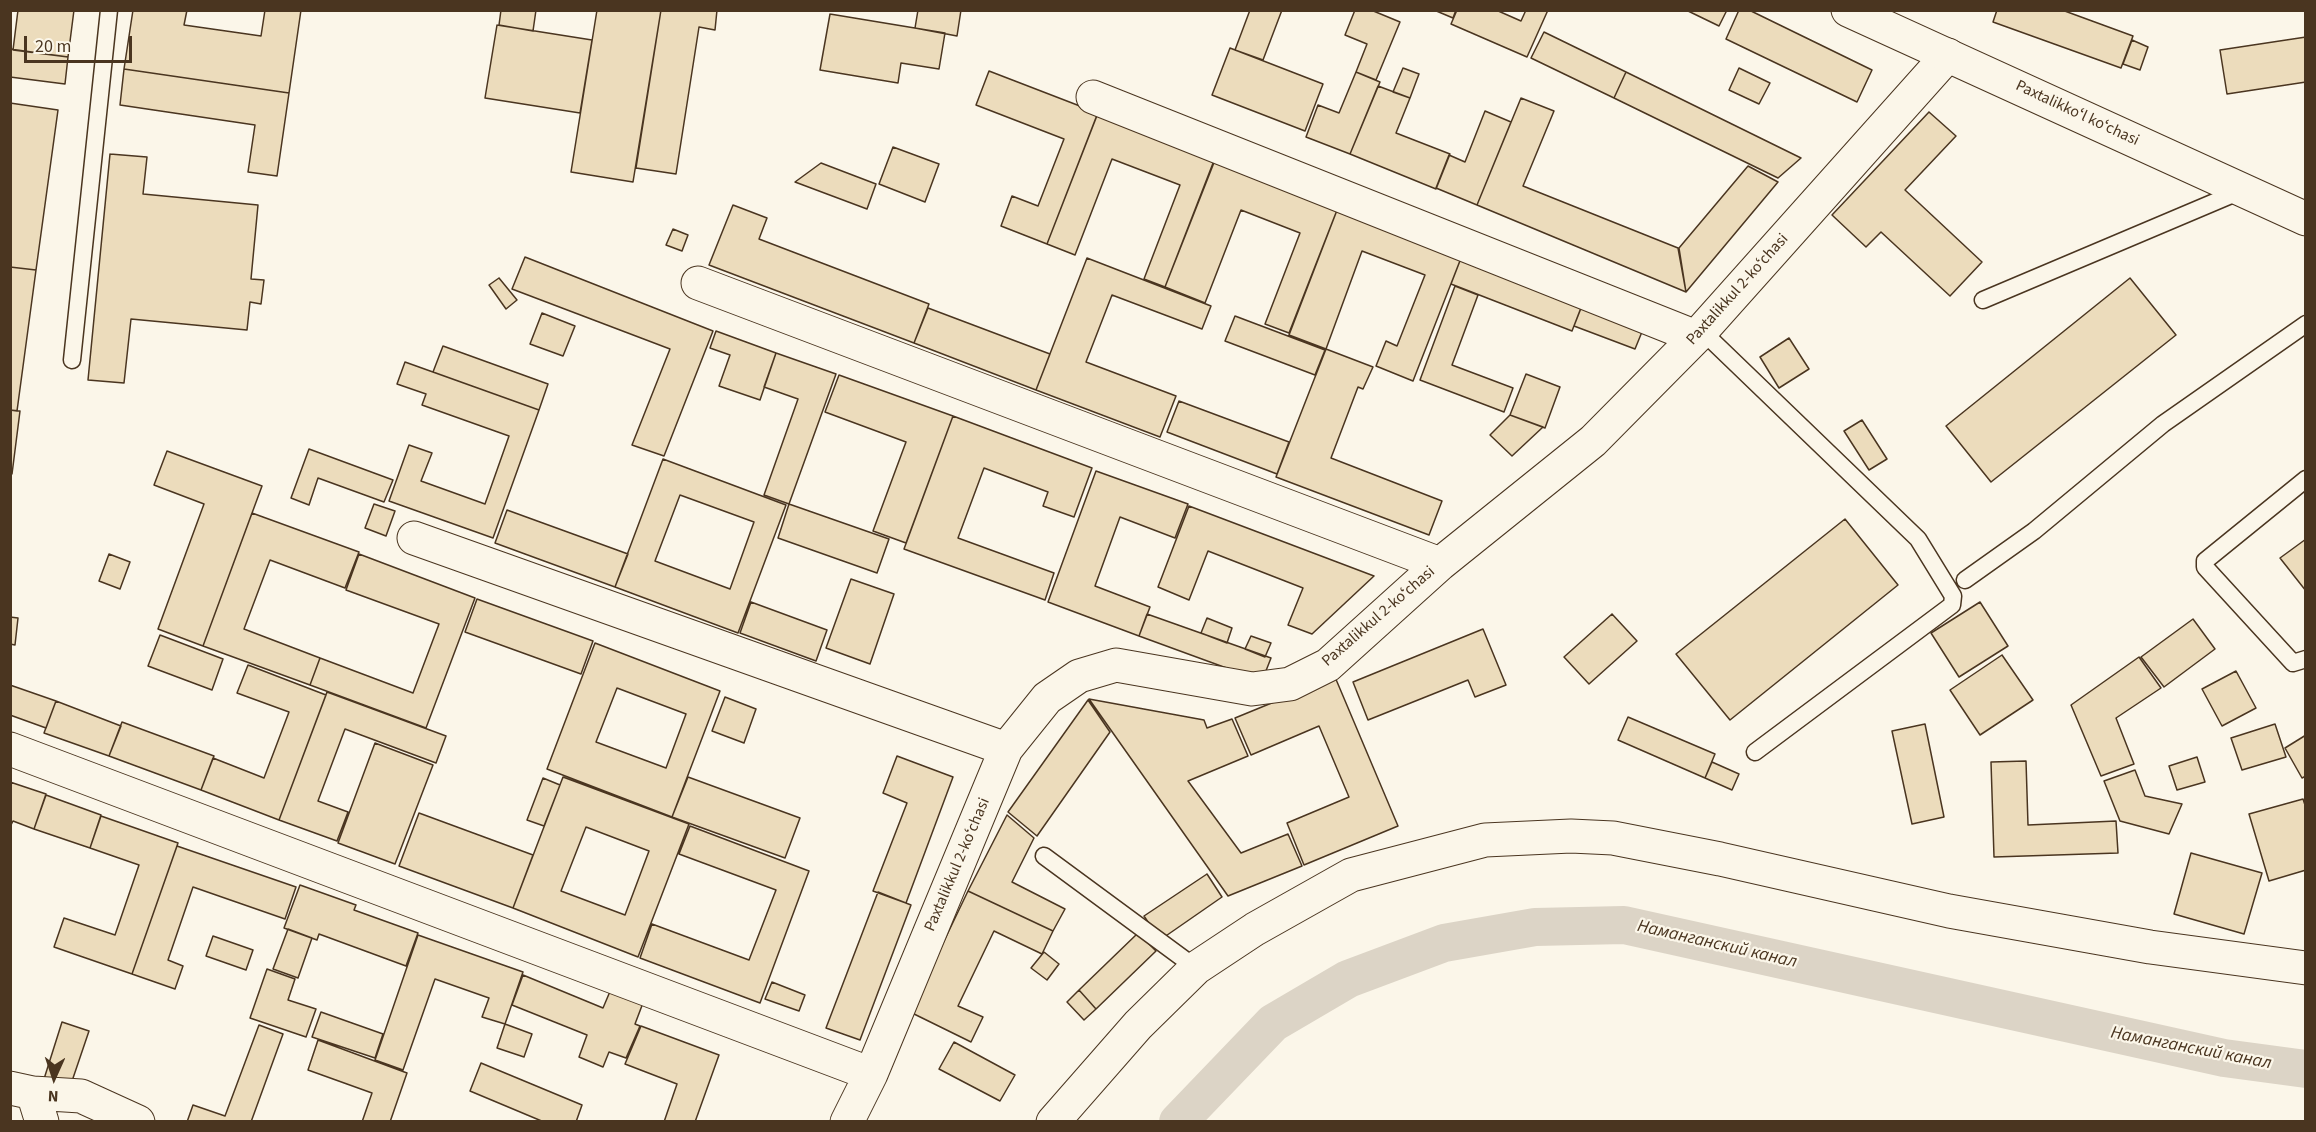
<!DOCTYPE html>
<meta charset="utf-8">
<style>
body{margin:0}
#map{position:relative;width:2316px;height:1132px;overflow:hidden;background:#fbf6e9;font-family:"Source Sans 3",sans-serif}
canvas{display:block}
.frame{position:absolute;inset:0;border:12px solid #4a3520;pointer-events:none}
.north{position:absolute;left:24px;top:1048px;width:60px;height:60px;-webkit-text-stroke:4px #fbf6e9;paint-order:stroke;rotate:183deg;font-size:16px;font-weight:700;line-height:24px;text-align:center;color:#4a3520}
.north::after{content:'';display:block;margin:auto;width:21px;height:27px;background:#4a3520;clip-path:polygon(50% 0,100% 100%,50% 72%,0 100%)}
.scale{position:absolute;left:24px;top:36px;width:108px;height:27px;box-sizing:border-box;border:3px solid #4a3520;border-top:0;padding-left:8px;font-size:18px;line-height:21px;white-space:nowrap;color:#4a3520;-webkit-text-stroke:4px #fbf6e9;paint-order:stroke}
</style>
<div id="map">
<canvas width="2316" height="1132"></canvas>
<div class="frame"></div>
<div class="north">N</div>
<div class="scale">20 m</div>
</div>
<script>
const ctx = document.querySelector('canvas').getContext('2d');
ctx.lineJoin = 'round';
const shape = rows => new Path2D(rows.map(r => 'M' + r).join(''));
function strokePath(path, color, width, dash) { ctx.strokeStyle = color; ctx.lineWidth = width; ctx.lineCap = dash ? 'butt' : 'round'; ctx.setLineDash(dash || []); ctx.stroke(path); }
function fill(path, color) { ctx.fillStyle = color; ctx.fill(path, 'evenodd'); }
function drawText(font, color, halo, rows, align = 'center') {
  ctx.font = font + ' "Source Sans 3",sans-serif'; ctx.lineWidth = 4.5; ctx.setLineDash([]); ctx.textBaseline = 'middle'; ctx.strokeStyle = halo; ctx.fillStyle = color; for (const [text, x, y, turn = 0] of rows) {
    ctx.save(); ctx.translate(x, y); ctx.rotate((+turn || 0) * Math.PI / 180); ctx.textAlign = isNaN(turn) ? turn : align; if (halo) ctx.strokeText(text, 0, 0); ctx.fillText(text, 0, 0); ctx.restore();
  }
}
const canal = shape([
 [1178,1122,1273,1023,1348,979,1444,943,1535,927,1624,925,2224,1058,2306,1069]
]);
const building = shape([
 [18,10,74,10,68,57,13,50,18,10],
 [133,10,187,10,184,25,261,36,265,10,301,10,289,93,124,69,133,10],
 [501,10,536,10,533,31,499,25,501,10],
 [597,10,661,10,633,182,571,172,597,10],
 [661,10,717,10,715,30,699,27,676,174,636,168,661,10],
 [918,10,961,10,957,36,915,28,918,10],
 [1250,10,1282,10,1263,60,1235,50,1250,10],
 [1355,10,1371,10,1400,22,1376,80,1356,72,1367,44,1345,35,1355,10],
 [1434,10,1456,10,1453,18,1434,10],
 [1457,10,1496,10,1521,21,1526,10,1548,10,1527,57,1451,24,1457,10],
 [1686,10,1727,10,1719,26,1686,10],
 [1739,10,1749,10,1872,70,1857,102,1726,39,1739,10],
 [1997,10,2062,10,2133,36,2121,68,1993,22,1997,10],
 [830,14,945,33,939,69,901,63,898,83,820,70,830,14],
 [497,25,592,40,580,113,485,98,497,25],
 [1544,32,1626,72,1614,98,1531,58,1544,32],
 [2306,37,2306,82,2227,94,2220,50,2306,37],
 [2132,40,2148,47,2140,70,2123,64,2132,40],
 [1230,48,1323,84,1305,131,1212,95,1230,48],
 [10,49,68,57,65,84,10,77,10,49],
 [1403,68,1419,74,1410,98,1393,92,1403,68],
 [1739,68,1770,83,1759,104,1729,90,1739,68],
 [124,69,289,93,277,176,248,172,255,125,120,105,124,69],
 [989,71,1098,113,1047,244,1001,226,1012,196,1038,206,1064,139,976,105,989,71],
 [1356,72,1380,82,1350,154,1306,137,1318,105,1339,113,1356,72],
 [1626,72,1801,158,1778,178,1614,98,1626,72],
 [1378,86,1410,98,1396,133,1450,154,1436,189,1350,154,1378,86],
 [1521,98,1554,111,1523,186,1678,248,1686,292,1477,205,1521,98],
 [10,103,58,110,36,270,10,267,10,103],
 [1485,111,1511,122,1477,205,1436,188,1449,155,1465,162,1485,111],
 [1929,112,1956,136,1905,190,1982,262,1950,296,1881,232,1866,247,1832,215,1929,112],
 [1097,115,1215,160,1165,287,1144,279,1180,185,1112,159,1075,255,1047,244,1097,115],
 [893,147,939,164,925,202,879,184,893,147],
 [110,154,147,157,143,194,258,205,251,279,264,280,261,304,250,302,247,330,131,319,124,383,88,380,110,154],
 [1215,158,1339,205,1289,333,1265,324,1300,233,1241,210,1205,303,1165,287,1215,158],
 [821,163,876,184,867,209,795,182,821,163],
 [1748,166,1778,182,1686,292,1679,248,1748,166],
 [733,205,767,218,759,239,929,304,914,343,709,265,733,205],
 [1339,205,1463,253,1413,381,1376,366,1386,341,1397,346,1425,275,1362,251,1326,349,1289,335,1339,205],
 [673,229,688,235,682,251,666,245,673,229],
 [1463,253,1584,300,1572,331,1451,284,1463,253],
 [525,257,713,331,664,456,632,445,670,349,512,289,525,257],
 [1087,258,1211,306,1202,329,1112,295,1086,362,1176,396,1160,437,1036,390,1087,258],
 [10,267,36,270,17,411,10,410,10,267],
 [499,278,517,300,506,309,489,285,499,278],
 [2130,278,2176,335,1991,482,1946,426,2130,278],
 [1455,286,1478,295,1452,365,1513,388,1504,412,1420,380,1455,286],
 [1585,298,1646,322,1635,349,1574,326,1585,298],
 [928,308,1050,354,1036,390,914,343,928,308],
 [542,313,575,326,563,356,530,344,542,313],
 [1235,316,1325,350,1315,375,1225,341,1235,316],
 [716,331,776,353,760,400,719,386,730,355,710,348,716,331],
 [1789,338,1809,369,1779,388,1760,357,1789,338],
 [443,346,548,384,539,410,433,372,443,346],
 [1326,349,1373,367,1363,389,1358,387,1331,458,1442,501,1429,535,1276,477,1326,349],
 [776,353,836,374,789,504,764,495,798,399,764,387,776,353],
 [405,362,539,410,493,538,389,501,409,445,432,453,421,481,485,504,509,436,422,405,426,394,397,384,405,362],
 [1526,374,1560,387,1545,428,1510,415,1526,374],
 [839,375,953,416,906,543,873,531,906,442,825,412,839,375],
 [1179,401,1289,442,1277,474,1167,432,1179,401],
 [10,410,20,411,12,474,10,474,10,410],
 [1510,415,1543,427,1512,456,1490,435,1510,415],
 [953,416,1092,468,1074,517,1043,506,1048,492,984,468,958,538,1054,573,1045,600,904,549,953,416],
 [1862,420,1887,459,1869,470,1844,431,1862,420],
 [309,449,393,480,384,502,318,478,309,505,291,498,309,449],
 [167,451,262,486,203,646,158,629,204,504,154,485,167,451],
 [663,459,786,505,738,633,615,587,663,459],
 [680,495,754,522,730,589,655,561,680,495],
 [1096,471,1188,504,1175,538,1120,517,1095,586,1150,607,1139,636,1048,602,1096,471],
 [374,504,395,511,386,536,365,528,374,504],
 [789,504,889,539,877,573,778,538,789,504],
 [1189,506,1374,576,1312,634,1288,625,1303,588,1208,551,1189,600,1158,587,1189,506],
 [507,510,628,554,615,587,495,543,507,510],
 [252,513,359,552,345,588,270,560,244,629,320,658,310,685,203,646,252,513],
 [1845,519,1898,585,1730,720,1676,654,1845,519],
 [2306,539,2306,591,2280,558,2306,539],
 [109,554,130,562,120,589,99,581,109,554],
 [359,554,475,598,426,728,310,685,320,658,413,693,439,624,346,590,359,554],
 [851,579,894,594,870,664,826,648,851,579],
 [477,599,593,641,581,674,465,632,477,599],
 [751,602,827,630,816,661,740,633,751,602],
 [1980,602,2008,646,1959,677,1931,633,1980,602],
 [1147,614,1271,658,1262,681,1139,636,1147,614],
 [1612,614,1637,641,1589,684,1564,657,1612,614],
 [10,617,18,618,15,645,10,644,10,617],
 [1207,618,1232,628,1227,643,1201,633,1207,618],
 [2193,619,2215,649,2164,687,2141,657,2193,619],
 [1483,629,1506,685,1475,697,1468,680,1368,720,1353,682,1483,629],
 [160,635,223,659,212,690,148,666,160,635],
 [1251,636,1271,643,1265,657,1245,649,1251,636],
 [595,643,720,691,672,817,547,769,595,643],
 [617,688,686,714,666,768,596,742,617,688],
 [2002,655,2033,700,1980,735,1950,690,2002,655],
 [2139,657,2161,688,2116,718,2134,764,2101,776,2071,705,2139,657],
 [248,665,326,695,279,820,201,790,213,758,264,778,289,712,237,693,248,665],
 [2236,671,2256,708,2222,726,2202,689,2236,671],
 [1335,677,1398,826,1304,865,1287,823,1349,797,1319,726,1251,755,1235,718,1335,677],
 [10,685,56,701,46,728,10,715,10,685],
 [327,692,446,736,436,763,345,729,318,801,348,812,337,841,279,820,327,692],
 [725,697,756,709,744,743,712,731,725,697],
 [1089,699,1204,720,1207,728,1232,719,1248,756,1188,781,1241,853,1288,834,1302,866,1228,896,1089,699],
 [1088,700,1110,732,1037,836,1008,812,1088,700],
 [56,701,121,726,109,756,44,733,56,701],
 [1628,717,1715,754,1705,778,1618,740,1628,717],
 [122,722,214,756,201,790,109,756,122,722],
 [1925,724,1944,817,1912,824,1892,731,1925,724],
 [2275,724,2286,757,2242,770,2231,738,2275,724],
 [2306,735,2306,776,2302,778,2285,748,2306,735],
 [375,743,433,765,395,864,338,843,375,743],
 [897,756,953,777,906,903,873,891,907,803,883,793,897,756],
 [2197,757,2205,782,2177,790,2169,766,2197,757],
 [2026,761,2028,825,2116,821,2118,853,1994,857,1991,762,2026,761],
 [1712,762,1739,774,1732,790,1705,778,1712,762],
 [2135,770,2145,796,2182,804,2169,834,2120,821,2104,781,2135,770],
 [563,777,689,824,638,957,513,908,563,777],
 [586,827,649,851,625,915,561,891,586,827],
 [688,777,800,818,785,858,672,817,688,777],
 [543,778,560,785,544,826,527,820,543,778],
 [10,782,46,794,34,829,13,821,10,827,10,782],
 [46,795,101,815,90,848,34,829,46,795],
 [2303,799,2306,808,2306,870,2269,881,2249,814,2303,799],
 [419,813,533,855,513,908,399,866,419,813],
 [1007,815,1034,838,1012,882,1065,909,1053,931,968,891,1007,815],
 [101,816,178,843,132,974,54,947,64,918,115,935,139,865,90,848,101,816],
 [690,826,809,871,760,1003,640,958,652,924,749,960,776,890,679,854,690,826],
 [177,846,296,887,285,919,193,887,168,960,183,966,175,989,132,974,177,846],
 [2191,853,2262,873,2244,934,2174,914,2191,853],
 [1207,874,1222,897,1160,940,1144,916,1207,874],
 [300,885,356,905,354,910,418,933,406,966,319,934,317,940,284,928,300,885],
 [968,891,1053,931,1042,954,994,931,958,1006,983,1017,971,1042,910,1012,968,891],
 [878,892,911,905,860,1040,826,1028,878,892],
 [288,929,312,938,298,978,273,969,288,929],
 [1138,933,1156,951,1096,1009,1079,990,1138,933],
 [418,935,523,972,505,1024,482,1017,489,998,435,979,403,1070,375,1060,418,935],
 [213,936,253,950,246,970,206,956,213,936],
 [1044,952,1059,964,1047,980,1031,968,1044,952],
 [267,969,295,979,288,1000,316,1009,306,1037,250,1018,267,969],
 [523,975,603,1008,614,982,646,995,635,1024,640,1026,626,1058,609,1052,603,1067,579,1057,587,1035,512,1005,523,975],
 [772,982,805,995,799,1011,765,999,772,982],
 [1079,990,1096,1009,1084,1020,1067,1002,1079,990],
 [321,1012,383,1034,375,1058,312,1037,321,1012],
 [62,1022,89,1031,70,1087,44,1079,62,1022],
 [505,1024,532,1034,524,1057,497,1048,505,1024],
 [259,1025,283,1034,251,1122,187,1122,193,1105,225,1116,259,1025],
 [641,1026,719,1055,695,1122,664,1122,677,1084,625,1064,641,1026],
 [318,1040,407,1073,390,1122,362,1122,372,1093,308,1070,318,1040],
 [954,1042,1015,1075,1000,1101,939,1069,954,1042],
 [481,1063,582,1105,576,1122,544,1122,470,1091,481,1063]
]);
const lane = shape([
 [1983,300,2243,190],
 [1701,330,1918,539,1953,596,1952,605,1755,752],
 [72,360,109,10],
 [2306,479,2205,561,2205,567,2293,663,2306,659],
 [1965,580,2034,531,2163,424,2306,324],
 [1044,856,1196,968]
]);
const street = shape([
 [1093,97,1696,337],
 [698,283,1440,564],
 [414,538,1006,749],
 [10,749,871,1074],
 [10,1088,33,1093,81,1096,138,1122],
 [33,1093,42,1122],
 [847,1122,871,1074,1006,749,1047,698,1079,676,1116,665,1252,689,1290,684,1328,665,1440,564,1593,441,1696,337,1948,55],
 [1053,1122,1138,1025,1196,968,1255,929,1351,875,1485,840,1571,836,1613,838,1720,859,1949,911,2150,947,2306,968]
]);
const secondary = shape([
 [1848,10,2306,219]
]);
const streetNames = [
 ["Paxtalikkoʻl koʻchasi",2077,114,25],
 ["Paxtalikkul 2-koʻchasi",1738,290,-48],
 ["Paxtalikkul 2-koʻchasi",1379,617,-41],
 ["Paxtalikkul 2-koʻchasi",958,865,-67]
];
const waterNames = [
 ["Наманганский канал",1717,945,13],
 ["Наманганский канал",2191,1049,11]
];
strokePath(canal, '#dcd4c6', 38);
fill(building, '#ecdcbc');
strokePath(building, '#4a3520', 1.5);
strokePath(lane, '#4a3520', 19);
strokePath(street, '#4a3520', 35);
strokePath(secondary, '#4a3520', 35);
strokePath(lane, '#fbf6e9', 16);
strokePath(street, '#fbf6e9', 33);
strokePath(secondary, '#fbf6e9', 33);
drawText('16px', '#4a3520', '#fbf6e9', streetNames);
drawText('italic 18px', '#4a3520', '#fbf6e9', waterNames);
</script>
